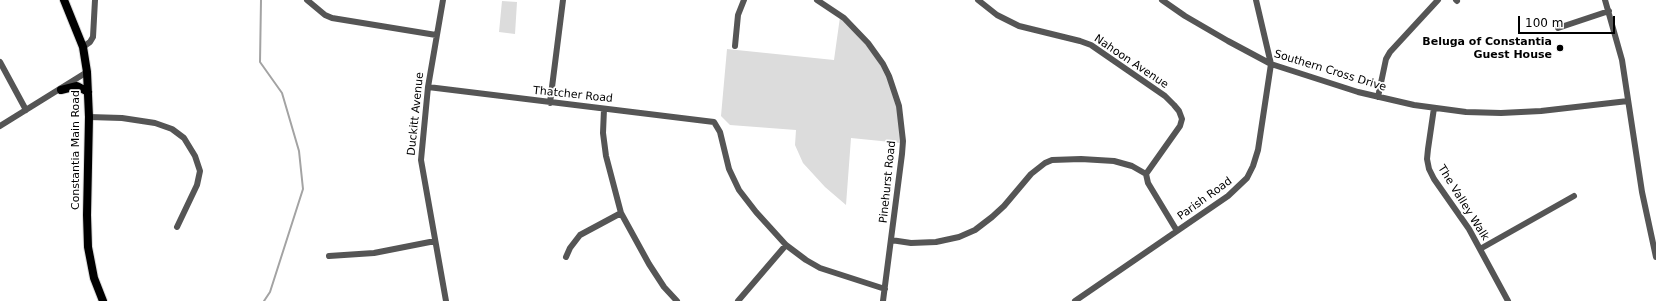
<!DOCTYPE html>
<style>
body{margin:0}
#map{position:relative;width:1656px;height:301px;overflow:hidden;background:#fff;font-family:"DejaVu Sans",sans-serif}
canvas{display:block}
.scale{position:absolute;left:1518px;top:16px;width:97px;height:18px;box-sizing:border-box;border:2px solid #000;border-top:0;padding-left:5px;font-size:12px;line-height:14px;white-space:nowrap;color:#000;-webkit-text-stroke:3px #fff;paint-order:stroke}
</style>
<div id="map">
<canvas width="1656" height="301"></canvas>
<div class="scale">100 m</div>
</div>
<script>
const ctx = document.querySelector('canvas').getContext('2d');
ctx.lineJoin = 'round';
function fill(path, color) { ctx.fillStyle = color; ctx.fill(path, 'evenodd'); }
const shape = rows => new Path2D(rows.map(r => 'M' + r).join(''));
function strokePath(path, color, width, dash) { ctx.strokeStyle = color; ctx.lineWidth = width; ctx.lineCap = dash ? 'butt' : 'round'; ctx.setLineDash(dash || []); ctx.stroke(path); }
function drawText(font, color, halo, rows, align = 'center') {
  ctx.font = font + ' "DejaVu Sans",sans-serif'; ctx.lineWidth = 3.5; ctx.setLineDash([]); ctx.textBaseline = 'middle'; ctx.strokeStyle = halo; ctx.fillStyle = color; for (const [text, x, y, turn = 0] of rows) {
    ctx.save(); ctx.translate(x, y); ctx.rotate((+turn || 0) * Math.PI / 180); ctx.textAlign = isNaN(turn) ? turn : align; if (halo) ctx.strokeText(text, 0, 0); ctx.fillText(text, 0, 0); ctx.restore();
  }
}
const green = shape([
 [502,1,517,2,515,34,499,32],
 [840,17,874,54,887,77,897,107,901,143,851,138,846,205,825,187,803,163,795,145,796,130,730,125,721,116,727,49,834,60]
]);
const stream = shape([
 [261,0,260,62,282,93,299,151,303,189,270,292,264,301]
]);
const minor = shape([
 [307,0,325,15,332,18,436,35],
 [443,0,428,87,421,160,446,301],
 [817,0,844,18,868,43,883,64,889,76,899,106,903,141,902,154,883,301],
 [978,0,997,15,1019,26,1080,41,1091,45,1165,96,1174,105,1179,111,1182,119,1180,126,1146,174],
 [1162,0,1185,16,1228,41,1271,64,1358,92,1414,105,1466,112,1501,113,1541,111,1628,101],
 [1456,0,1457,1],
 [1605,0,1622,60,1642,192,1656,257],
 [1558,28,1609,11],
 [735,46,738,15,744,0],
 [83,47,90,42,93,37,95,0],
 [0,62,26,110],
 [428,87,714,122,720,132,729,169,739,190,756,212,786,245,806,260,820,268,885,289],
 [1378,97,1386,59,1390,52,1438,0],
 [550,103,563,0],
 [1434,108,1428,149,1427,159,1429,169,1434,179,1469,229,1508,301],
 [604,109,603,133,606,156,621,213,649,264,664,287,677,301],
 [89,117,122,118,155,123,172,129,184,138,195,156,200,171,197,185,177,227],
 [0,126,87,72],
 [1146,174,1148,183,1177,231],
 [891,240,911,243,936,242,959,237,975,230,992,217,1004,206,1031,174,1045,163,1052,160,1081,159,1114,161,1132,166,1146,174],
 [1480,249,1574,196],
 [329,256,374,253,435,241],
 [566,257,570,248,580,235,621,213],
 [738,301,786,245],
 [1075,301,1228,196,1247,178,1253,166,1258,150,1271,64,1256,0]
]);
const major = shape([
 [64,0,83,47,87,72,89,117,87,215,88,247,94,278,103,301],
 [61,90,77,86,88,92]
]);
const markers = [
 [1560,48,4,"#000"]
];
const poiNames = [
 ["Beluga of Constantia",1552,42],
 ["Guest House",1552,55]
];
const streetNames = [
 ["Nahoon Avenue",1131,62,34],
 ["Southern Cross Drive",1330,71,17],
 ["Thatcher Road",573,95,6],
 ["Duckitt Avenue",416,114,-84],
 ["Constantia Main Road",76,150,-90],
 ["Pinehurst Road",888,182,-84],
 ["Parish Road",1205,199,-36],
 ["The Valley Walk",1463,203,58]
];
fill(green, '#dcdcdc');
strokePath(stream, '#a3a3a3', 2);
strokePath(major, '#dbdbdb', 10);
strokePath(minor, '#555', 6);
strokePath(major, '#000', 8);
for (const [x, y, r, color] of markers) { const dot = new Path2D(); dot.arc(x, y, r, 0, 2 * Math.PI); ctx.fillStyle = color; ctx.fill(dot); strokePath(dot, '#fff', 1.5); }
drawText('bold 11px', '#000', '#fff', poiNames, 'right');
drawText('11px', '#000', '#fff', streetNames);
</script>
